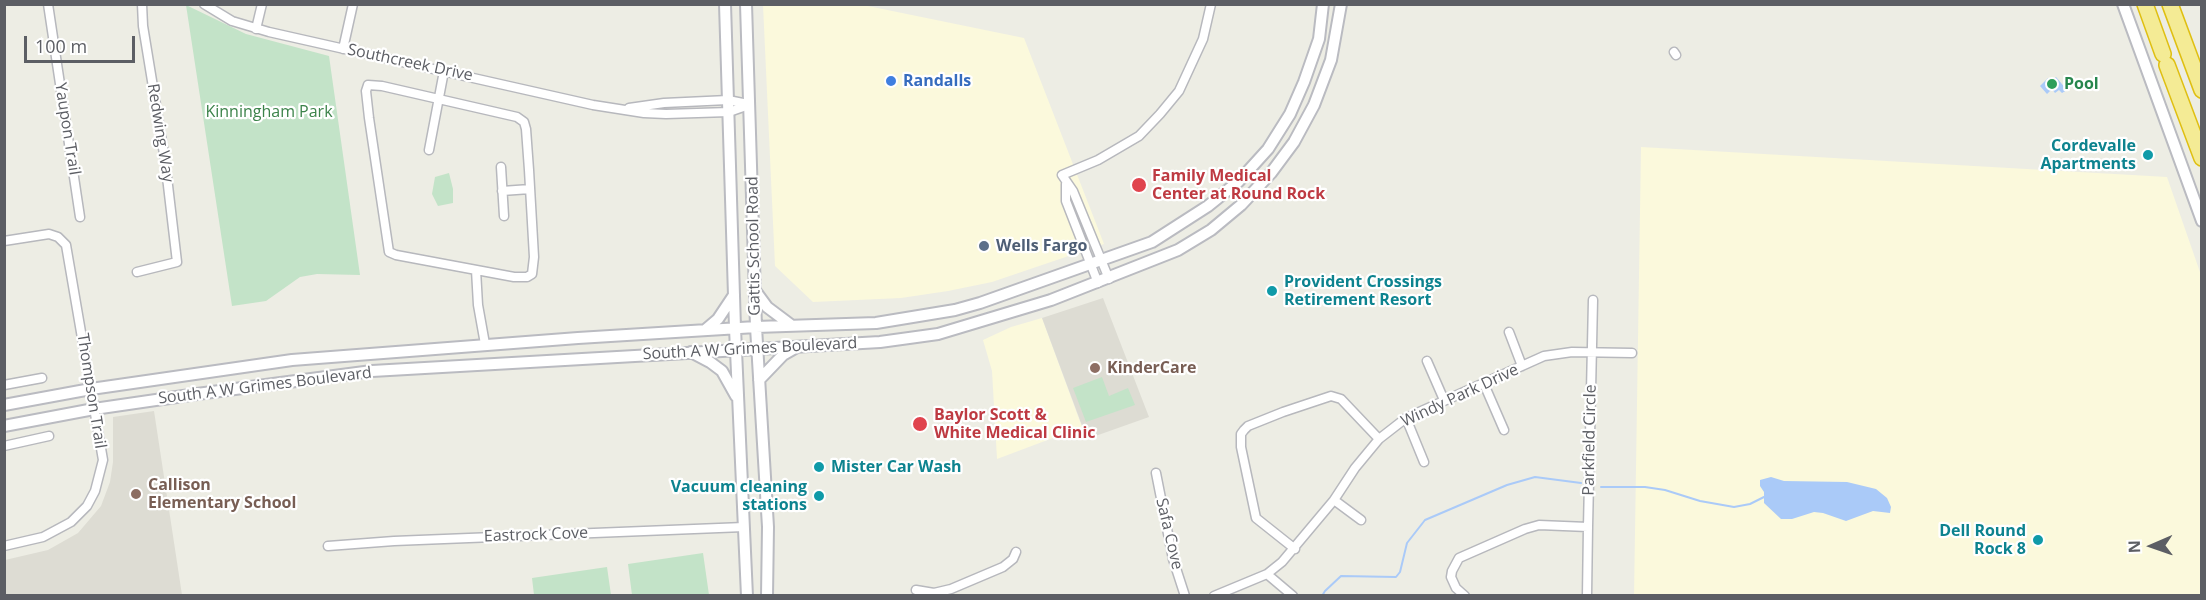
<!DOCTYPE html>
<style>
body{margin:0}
#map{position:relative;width:2206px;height:600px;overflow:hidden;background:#edede4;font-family:"Open Sans",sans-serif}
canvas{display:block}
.frame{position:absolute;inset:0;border:6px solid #5c5e64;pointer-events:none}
.north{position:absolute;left:2122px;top:516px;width:60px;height:60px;-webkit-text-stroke:4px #fff;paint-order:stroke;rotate:268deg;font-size:16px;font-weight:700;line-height:24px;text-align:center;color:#5c5e64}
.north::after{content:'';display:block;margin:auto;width:21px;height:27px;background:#5c5e64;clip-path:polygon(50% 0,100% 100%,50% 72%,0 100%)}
.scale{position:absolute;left:24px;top:36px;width:111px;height:27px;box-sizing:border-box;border:3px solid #5c5e64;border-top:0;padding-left:8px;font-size:18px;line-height:21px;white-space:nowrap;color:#5c5e64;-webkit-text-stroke:4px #fff;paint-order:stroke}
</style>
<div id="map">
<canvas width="2206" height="600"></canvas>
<div class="frame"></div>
<div class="north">N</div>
<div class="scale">100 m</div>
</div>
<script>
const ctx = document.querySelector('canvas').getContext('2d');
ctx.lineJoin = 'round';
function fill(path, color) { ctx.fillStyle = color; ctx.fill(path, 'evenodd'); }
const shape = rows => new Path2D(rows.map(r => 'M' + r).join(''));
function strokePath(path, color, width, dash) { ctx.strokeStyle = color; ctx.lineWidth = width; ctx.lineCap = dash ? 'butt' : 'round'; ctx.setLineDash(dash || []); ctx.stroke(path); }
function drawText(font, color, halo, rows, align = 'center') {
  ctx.font = font + ' "Open Sans",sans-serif'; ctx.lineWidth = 4.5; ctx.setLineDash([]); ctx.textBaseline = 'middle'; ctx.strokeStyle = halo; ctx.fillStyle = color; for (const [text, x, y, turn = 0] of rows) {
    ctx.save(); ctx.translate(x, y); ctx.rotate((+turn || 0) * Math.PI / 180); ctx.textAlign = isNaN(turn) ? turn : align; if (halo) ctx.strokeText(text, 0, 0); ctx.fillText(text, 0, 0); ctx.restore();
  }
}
const commercial = shape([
 [763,5,863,5,1024,38,1104,244,992,282,948,291,901,298,813,302,775,266],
 [1641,147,2167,177,2201,275,2201,595,1634,596],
 [1042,318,1082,427,997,459,992,371,983,340,1011,327]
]);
const education = shape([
 [1103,298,1149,417,1087,439,1042,318],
 [154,411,182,595,5,595,5,560,48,550,78,533,101,506,110,482,113,462,113,417]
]);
const green = shape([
 [186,5,246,34,329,56,360,275,317,274,300,277,266,301,232,306],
 [449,173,453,189,453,203,438,206,432,194,435,177],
 [1102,377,1109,396,1128,388,1135,405,1086,422,1073,388],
 [703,553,709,595,632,595,628,564],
 [607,567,611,595,534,595,532,578]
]);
const water = shape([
 [2056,77,2067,90,2062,93,2059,90,2055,93,2052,89,2047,94,2040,86,2048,78,2052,81],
 [1771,477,1784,481,1847,482,1876,489,1887,498,1891,507,1890,513,1873,511,1846,521,1823,513,1814,512,1792,519,1781,519,1764,503,1764,492,1760,486,1760,480]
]);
const stream = shape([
 [1601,487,1645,487,1665,490,1700,501,1734,507,1750,504,1764,497],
 [1322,596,1325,591,1341,576,1396,577,1400,572,1407,543,1425,520,1507,485,1535,477,1581,483]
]);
const street = shape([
 [48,4,80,217],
 [204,4,232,21,269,32,593,105,644,113,666,114,729,112,749,105],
 [256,29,262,4],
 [343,49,353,4],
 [1674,52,1676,55],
 [368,85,382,86,517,117,524,122,526,129,529,170,534,257,532,274,527,277,514,277,396,255,389,252,369,118,366,91,368,85],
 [629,108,664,103,728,100,748,104],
 [429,150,444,71],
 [501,167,504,216],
 [1066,184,1066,201,1098,283],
 [502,191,530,189],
 [4,241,49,234,58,237,66,245,103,460,95,491,87,506,71,522,43,537,4,546],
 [476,270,478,305,485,344],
 [137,272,177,262,165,160,143,26,142,4],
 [1109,279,1073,191,1062,175,1098,160,1139,136,1160,114,1179,91,1203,39,1211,4],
 [1509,332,1522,366],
 [1427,361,1444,400],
 [1484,384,1504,430],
 [4,385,42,378],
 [1406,418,1424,462],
 [4,446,49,436],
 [1156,473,1173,559,1185,596],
 [1334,500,1361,520],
 [1588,527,1593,300],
 [328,546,394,541,744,527],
 [1295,549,1256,518,1241,447,1241,434,1244,430,1248,426,1283,412,1331,396,1341,399,1379,439],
 [1267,574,1293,596],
 [916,590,934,593,951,589,1003,567,1013,559,1016,552],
 [1214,596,1267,574,1282,562,1334,500,1355,468,1379,439,1406,418,1544,356,1572,352,1632,353],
 [1465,596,1456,588,1451,577,1452,571,1459,558,1525,529,1539,525,1588,527,1587,596]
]);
const secondary = shape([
 [725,4,735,328,747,596],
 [746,4,756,327,768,527,767,596],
 [2123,4,2202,221],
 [756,292,767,307,791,325],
 [705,330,718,319,734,295],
 [691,352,710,362,722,371,736,396],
 [759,380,783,355,797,347],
 [4,405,91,389,292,360,578,338,756,327,876,323,955,310,980,303,1152,242,1208,206,1239,181,1268,149,1290,114,1304,82,1319,39,1323,4],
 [4,426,94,409,197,394,372,371,880,342,938,334,1051,300,1178,250,1211,230,1241,205,1271,173,1294,142,1314,105,1331,60,1341,4]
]);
const highway = shape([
 [2145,4,2163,54],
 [2170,4,2202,90],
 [2167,65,2202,158]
]);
const markers = [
 [891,81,6,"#3f7fe0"],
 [2052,84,6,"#2e9e5b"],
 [2148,155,6,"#0f9aa8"],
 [1139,185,8,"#e0444e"],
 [984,246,6,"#5c6f8a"],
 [1272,291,6,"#0f9aa8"],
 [1095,368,6,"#8d6e63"],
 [920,424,8,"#e0444e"],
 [819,467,6,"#0f9aa8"],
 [136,494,6,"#8d6e63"],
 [819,496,6,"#0f9aa8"],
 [2038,540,6,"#0f9aa8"]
];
const streetNames = [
 ["Southcreek Drive",410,63,12],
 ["Yaupon Trail",67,129,81],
 ["Redwing Way",160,133,81],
 ["Gattis School Road",754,246,-91],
 ["South A W Grimes Boulevard",750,349,-3],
 ["South A W Grimes Boulevard",265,386,-7],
 ["Thompson Trail",91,391,81],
 ["Windy Park Drive",1460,396,-25],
 ["Parkfield Circle",1590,440,-89],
 ["Safa Cove",1169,534,77],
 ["Eastrock Cove",536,535,-2]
];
const shopNames = [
 ["Randalls",903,81]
];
const leisureNames = [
 ["Pool",2064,84]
];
const parkNames = [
 ["Kinningham Park",269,112]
];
const cultureNames = [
 ["Cordevalle",2136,146],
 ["Apartments",2136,164],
 ["Provident Crossings",1284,282,"left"],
 ["Retirement Resort",1284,300,"left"],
 ["Mister Car Wash",831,467,"left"],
 ["Vacuum cleaning",807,487],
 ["stations",807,505],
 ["Dell Round",2026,531],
 ["Rock 8",2026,549]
];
const healthNames = [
 ["Family Medical",1152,176],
 ["Center at Round Rock",1152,194],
 ["Baylor Scott &",934,415],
 ["White Medical Clinic",934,433]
];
const serviceNames = [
 ["Wells Fargo",996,246]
];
const educationNames = [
 ["KinderCare",1107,368],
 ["Callison",148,485],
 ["Elementary School",148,503]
];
fill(commercial, '#fbf9dc');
fill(education, '#dddcd3');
fill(green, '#c3e3c8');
fill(water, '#aacaf8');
strokePath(stream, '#aacaf8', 2);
strokePath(street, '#b7b8bd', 11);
strokePath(secondary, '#babbc1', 14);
strokePath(highway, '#dfbf12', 18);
strokePath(street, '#fff', 8);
strokePath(secondary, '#fff', 10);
strokePath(highway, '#f4eb95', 15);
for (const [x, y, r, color] of markers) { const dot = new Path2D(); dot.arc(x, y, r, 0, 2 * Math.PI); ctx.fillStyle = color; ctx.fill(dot); strokePath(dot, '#fff', 2); }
drawText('16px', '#5c5e64', '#fff', streetNames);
drawText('bold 16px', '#366cbe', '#fff', shopNames, 'left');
drawText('bold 16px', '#27864d', '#fff', leisureNames, 'left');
drawText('16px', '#3c834a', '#fff', parkNames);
drawText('bold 16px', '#0d838f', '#fff', cultureNames, 'right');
drawText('bold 16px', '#be3a42', '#fff', healthNames, 'left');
drawText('bold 16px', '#4e5e75', '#fff', serviceNames, 'left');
drawText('bold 16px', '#785e54', '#fff', educationNames, 'left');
</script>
